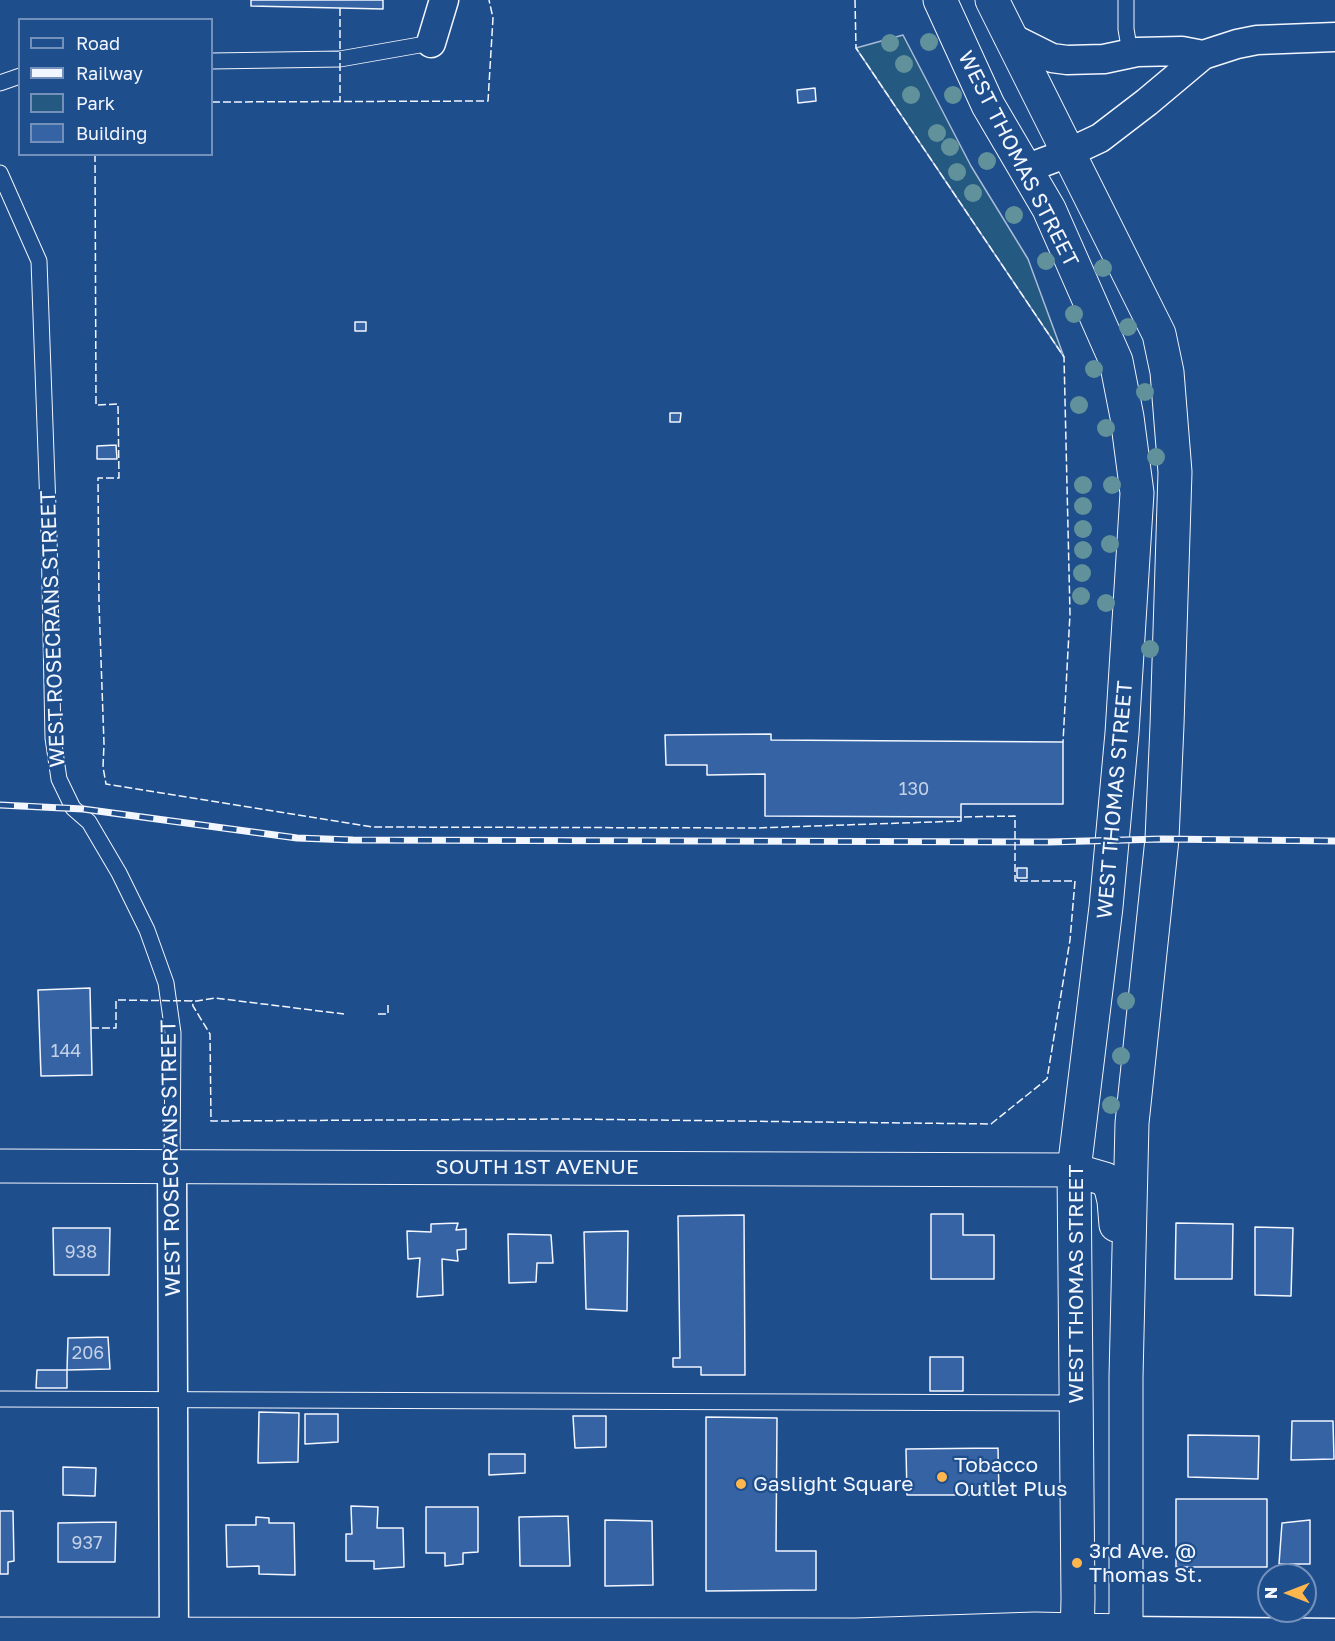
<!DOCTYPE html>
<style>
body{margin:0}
#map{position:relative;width:1335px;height:1641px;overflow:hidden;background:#1f4e8c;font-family:"Golos Text",sans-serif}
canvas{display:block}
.legend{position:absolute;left:18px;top:18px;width:195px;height:138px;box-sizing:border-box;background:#1f4e8c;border:2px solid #7391ba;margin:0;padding:8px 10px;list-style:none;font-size:18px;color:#f2f6ff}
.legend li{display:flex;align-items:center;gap:12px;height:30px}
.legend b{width:30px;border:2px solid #7391ba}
.north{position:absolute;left:1257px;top:1563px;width:60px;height:60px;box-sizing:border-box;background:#1f4e8c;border:2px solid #7391ba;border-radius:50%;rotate:270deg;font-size:16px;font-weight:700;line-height:24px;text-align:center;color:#f2f6ff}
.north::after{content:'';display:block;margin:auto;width:21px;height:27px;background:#ffb74d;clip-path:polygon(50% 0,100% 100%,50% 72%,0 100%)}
</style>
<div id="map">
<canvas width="1335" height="1641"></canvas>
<ul class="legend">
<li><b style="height:8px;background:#1f4e8c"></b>Road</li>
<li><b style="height:8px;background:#f2f6ff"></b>Railway</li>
<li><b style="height:16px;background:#245a82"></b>Park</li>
<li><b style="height:16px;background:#3563a3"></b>Building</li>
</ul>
<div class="north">N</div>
</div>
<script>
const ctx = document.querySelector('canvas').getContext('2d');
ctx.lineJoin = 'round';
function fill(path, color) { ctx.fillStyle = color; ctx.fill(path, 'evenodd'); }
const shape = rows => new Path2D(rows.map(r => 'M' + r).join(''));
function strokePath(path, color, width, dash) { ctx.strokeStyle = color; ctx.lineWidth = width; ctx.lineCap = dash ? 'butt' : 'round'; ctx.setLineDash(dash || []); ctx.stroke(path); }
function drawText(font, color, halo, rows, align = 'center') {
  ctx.font = font + ' "Golos Text",sans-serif'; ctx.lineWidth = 4.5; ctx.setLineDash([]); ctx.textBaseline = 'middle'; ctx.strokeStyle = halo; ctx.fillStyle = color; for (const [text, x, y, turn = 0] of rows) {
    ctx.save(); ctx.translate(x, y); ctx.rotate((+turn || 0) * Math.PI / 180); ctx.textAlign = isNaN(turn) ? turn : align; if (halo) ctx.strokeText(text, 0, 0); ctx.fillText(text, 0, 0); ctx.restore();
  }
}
const green = shape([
 [903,35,971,166,1028,259,1064,357,856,48,903,35]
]);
const building = shape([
 [251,0,383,0,383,9,251,6,251,0],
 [815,88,816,101,798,103,797,90,815,88],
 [355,322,366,322,366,331,355,331,355,322],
 [670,413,681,413,680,422,670,422,670,413],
 [116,445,117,459,97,459,97,446,116,445],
 [771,734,771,740,1063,742,1063,804,961,804,961,817,765,816,765,774,707,775,707,765,666,765,665,735,771,734],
 [1017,868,1027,868,1027,878,1017,878,1017,868],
 [90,988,92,1075,41,1076,38,990,90,988],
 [931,1214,963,1214,963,1235,994,1235,994,1279,931,1279,931,1214],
 [744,1215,745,1375,701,1375,701,1367,673,1367,673,1358,680,1358,678,1216,744,1215],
 [458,1223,456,1230,466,1229,466,1249,457,1250,458,1261,442,1259,443,1295,417,1297,420,1258,408,1259,407,1231,431,1232,431,1224,458,1223],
 [1176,1223,1233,1224,1232,1279,1175,1279,1176,1223],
 [1255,1227,1293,1228,1291,1296,1255,1295,1255,1227],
 [53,1228,110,1228,109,1275,54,1275,53,1228],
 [628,1231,627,1311,586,1309,584,1232,628,1231],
 [508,1234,551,1235,553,1263,537,1263,536,1282,509,1283,508,1234],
 [108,1337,110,1369,67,1370,68,1338,108,1337],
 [930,1357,963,1357,963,1391,930,1391,930,1357],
 [37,1370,67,1370,67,1388,36,1388,37,1370],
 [259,1412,299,1413,298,1462,258,1463,259,1412],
 [305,1414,338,1414,338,1442,305,1444,305,1414],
 [573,1416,606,1416,606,1447,575,1448,573,1416],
 [706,1417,777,1418,776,1551,816,1551,816,1590,706,1591,706,1417],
 [1292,1421,1333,1421,1334,1459,1291,1460,1292,1421],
 [1188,1435,1259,1436,1258,1479,1188,1477,1188,1435],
 [998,1448,999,1495,907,1495,906,1449,998,1448],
 [489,1454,525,1454,525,1473,489,1475,489,1454],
 [63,1467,96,1468,95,1496,63,1495,63,1467],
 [1176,1499,1267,1499,1267,1567,1176,1567,1176,1499],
 [351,1506,378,1507,377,1528,403,1528,404,1567,374,1569,374,1561,346,1561,346,1534,352,1534,351,1506],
 [426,1507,478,1507,478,1552,463,1553,463,1564,445,1566,445,1553,426,1553,426,1507],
 [0,1511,13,1511,14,1561,8,1562,8,1574,0,1574,0,1511],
 [568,1516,570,1566,520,1566,519,1517,568,1516],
 [256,1517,269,1518,269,1523,294,1523,295,1575,259,1574,259,1566,227,1567,226,1525,256,1525,256,1517],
 [605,1520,652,1521,653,1585,605,1586,605,1520],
 [1310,1520,1310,1564,1279,1564,1282,1523,1310,1520],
 [116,1522,115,1562,58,1562,58,1523,116,1522]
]);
const lane = shape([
 [1126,0,1126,29,1130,53],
 [212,61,340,59,431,43],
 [0,83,20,76],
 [0,173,39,261,49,535,53,738,59,779,73,808,89,822,119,873,147,930,166,983,173,1033,172,1166],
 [0,1399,1075,1403]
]);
const street = shape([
 [1008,36,1052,58,1067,60,1104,59,1137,52,1182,51,1203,55],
 [431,43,444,0],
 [1025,169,1068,153,1100,138,1147,102,1203,55,1237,44,1257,40,1335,37],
 [172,1166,174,1641],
 [1125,1631,1335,1633]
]);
const secondary = shape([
 [940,0,988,105,1049,209,1116,361,1127,417,1137,493,1122,733,1106,907,1074,1170,1078,1599,1077,1641],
 [992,0,1159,334,1167,372,1175,472,1167,725,1162,839,1132,1123,1126,1377,1126,1641],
 [0,1166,1074,1170,1105,1179,1111,1188,1114,1201,1116,1225],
 [0,1634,856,1635,1035,1629,1125,1631]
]);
const rail = shape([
 [0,805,83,809,297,838,353,840,1049,842,1162,839,1335,841]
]);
const fence = shape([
 [855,0,856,48,1064,357,1070,614,1063,742],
 [340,8,340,102],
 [212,102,488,101,493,18,489,0],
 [95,154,96,405,118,404,119,478,98,478,99,603,104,744,103,767,106,784,372,827,756,828,961,821,961,817,1015,816,1015,881,1075,881,1070,940,1047,1079,991,1124,566,1119,211,1121,210,1034,193,1006,192,1000],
 [378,1014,388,1014,388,1003],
 [91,1028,116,1028,116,1000,197,1001,215,998,344,1014]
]);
const trees = [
 [929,42],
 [890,43],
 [904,64],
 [911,95],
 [953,95],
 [937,133],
 [950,147],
 [987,161],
 [957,172],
 [973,193],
 [1014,215],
 [1046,261],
 [1103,268],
 [1074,314],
 [1128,327],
 [1094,369],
 [1145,392],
 [1079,405],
 [1106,428],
 [1156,457],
 [1083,485],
 [1112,485],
 [1083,506],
 [1083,529],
 [1110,544],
 [1083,550],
 [1082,573],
 [1081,596],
 [1106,603],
 [1150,649],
 [1126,1001],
 [1121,1056],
 [1111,1105]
];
const markers = [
 [942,1477,6,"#ffb74d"],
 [741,1484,6,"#ffb74d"],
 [1077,1563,6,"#ffb74d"]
];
const numberNames = [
 ["130",914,789],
 ["144",66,1051],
 ["938",81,1252],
 ["206",88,1353],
 ["937",87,1543]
];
const streetNames = [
 ["WEST THOMAS STREET",1018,159,63],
 ["WEST ROSECRANS STREET",53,629,-92],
 ["WEST THOMAS STREET",1115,800,-85],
 ["WEST ROSECRANS STREET",171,1158,-91],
 ["SOUTH 1ST AVENUE",537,1167],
 ["WEST THOMAS STREET",1076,1284,-90]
];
const poiNames = [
 ["Tobacco",954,1465],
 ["Outlet Plus",954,1489],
 ["Gaslight Square",753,1484],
 ["3rd Ave. @",1089,1551],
 ["Thomas St.",1089,1575]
];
fill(green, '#245a82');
strokePath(green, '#a8bbd7', 1.5);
fill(building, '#3563a3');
strokePath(building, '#f2f6ff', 1.5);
strokePath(lane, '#f2f6ff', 17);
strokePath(street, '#f2f6ff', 31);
strokePath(secondary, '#f2f6ff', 35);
strokePath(lane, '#1f4e8c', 15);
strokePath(street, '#1f4e8c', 28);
strokePath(secondary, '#1f4e8c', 33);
strokePath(rail, '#f2f6ff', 7);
strokePath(rail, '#1f4e8c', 4.5, [14]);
strokePath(fence, '#f2f6ff', 1.5, [8, 3]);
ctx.fillStyle = '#61919a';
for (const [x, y] of trees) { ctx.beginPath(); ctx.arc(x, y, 9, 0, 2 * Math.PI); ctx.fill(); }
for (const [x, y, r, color] of markers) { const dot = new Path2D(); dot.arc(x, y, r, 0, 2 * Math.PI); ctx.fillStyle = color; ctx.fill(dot); strokePath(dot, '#1f4e8c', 2); }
drawText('18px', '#c3d1e8', null, numberNames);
drawText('21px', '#f2f6ff', '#1f4e8c', streetNames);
drawText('21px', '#f2f6ff', '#1f4e8c', poiNames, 'left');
</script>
